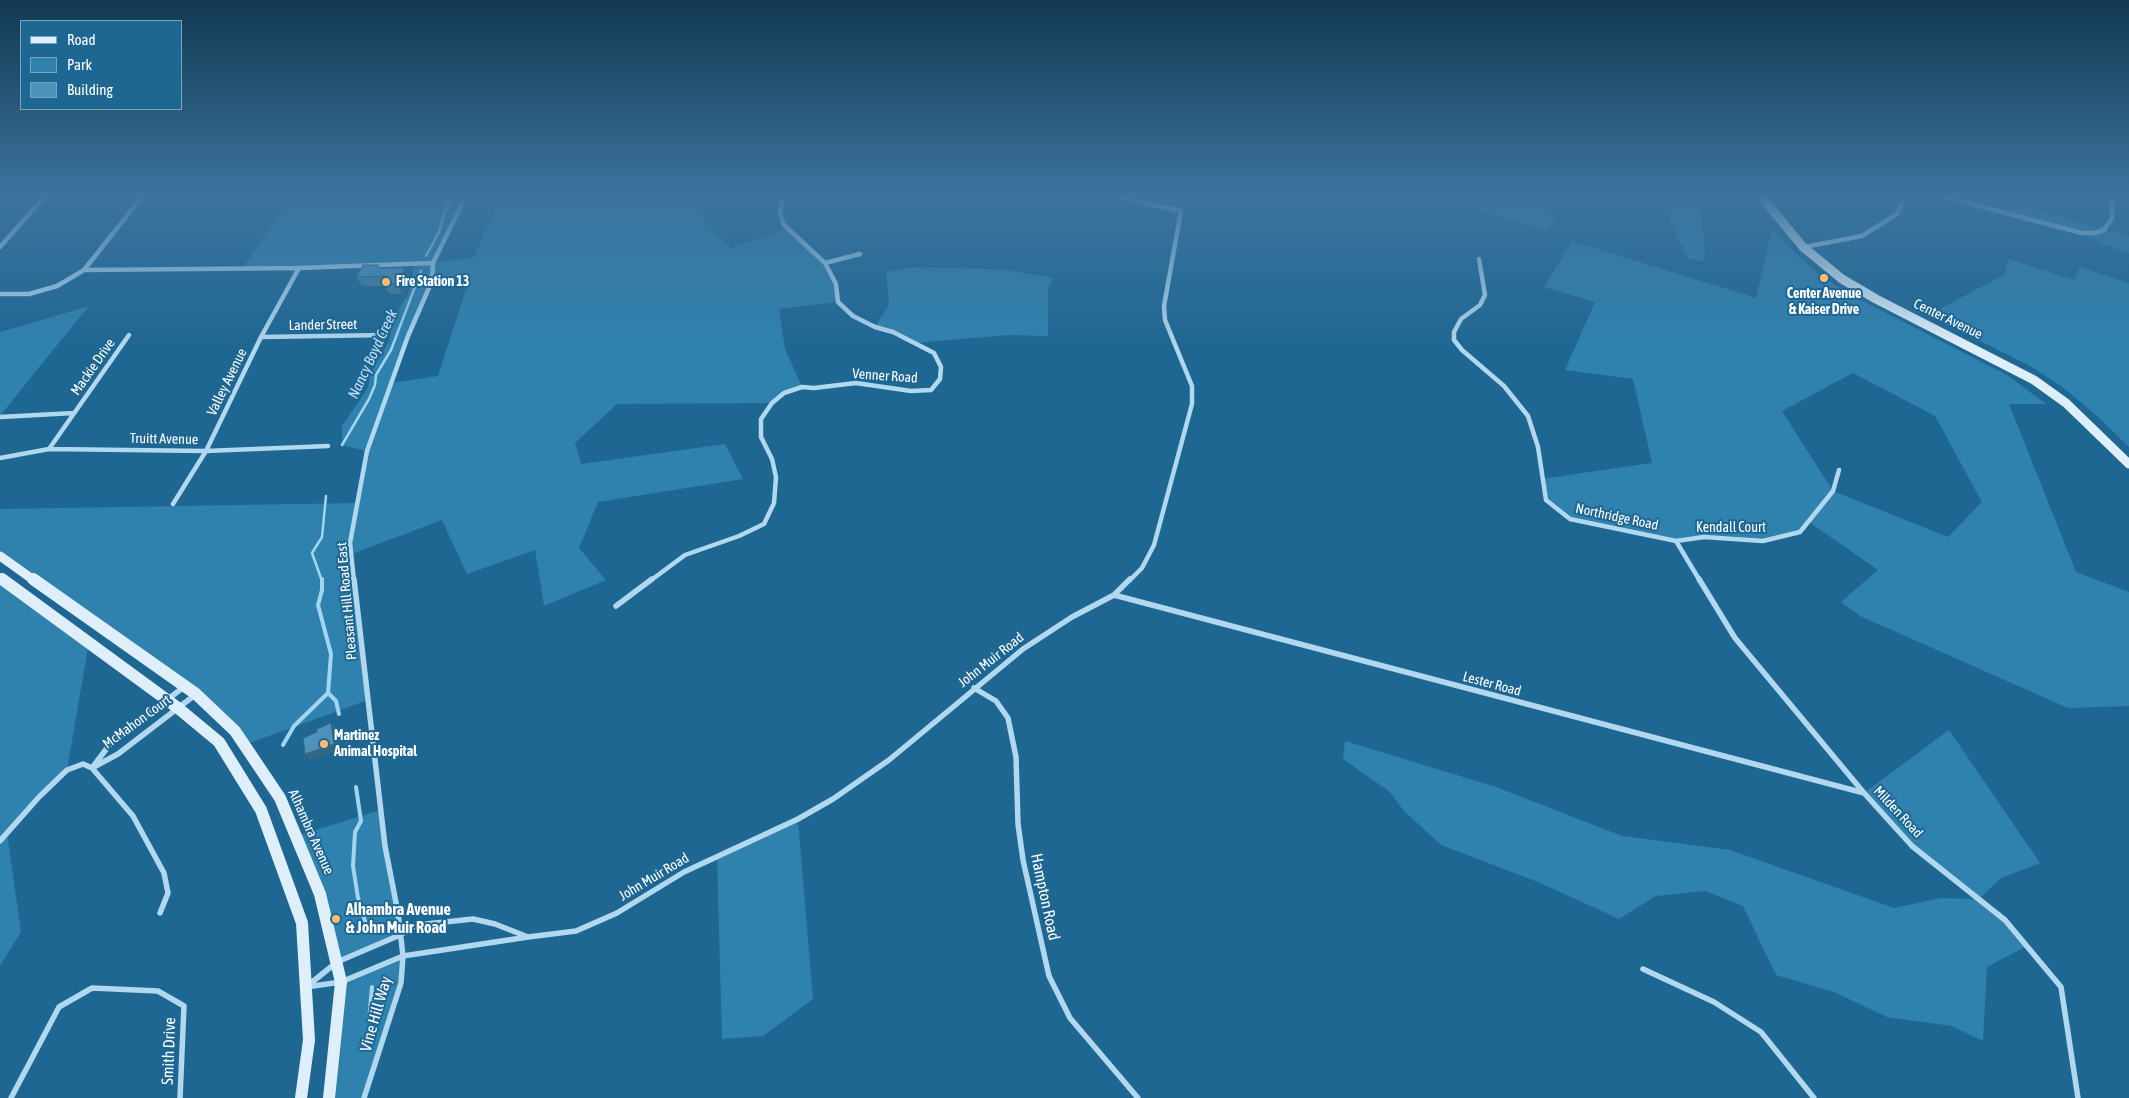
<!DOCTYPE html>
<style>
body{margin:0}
#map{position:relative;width:2129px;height:1098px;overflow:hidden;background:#1f6793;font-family:"Asap Condensed",sans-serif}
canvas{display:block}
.legend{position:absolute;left:20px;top:20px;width:162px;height:90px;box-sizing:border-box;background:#1f6793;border:1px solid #79a4be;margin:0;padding:6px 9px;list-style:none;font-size:15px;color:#fff}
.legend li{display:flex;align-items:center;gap:10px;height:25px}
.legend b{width:25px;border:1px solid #79a4be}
</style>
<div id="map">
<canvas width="2129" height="1098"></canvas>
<ul class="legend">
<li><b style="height:6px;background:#deeffa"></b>Road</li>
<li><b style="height:14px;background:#2f81ae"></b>Park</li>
<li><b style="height:14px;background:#4c92bb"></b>Building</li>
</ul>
</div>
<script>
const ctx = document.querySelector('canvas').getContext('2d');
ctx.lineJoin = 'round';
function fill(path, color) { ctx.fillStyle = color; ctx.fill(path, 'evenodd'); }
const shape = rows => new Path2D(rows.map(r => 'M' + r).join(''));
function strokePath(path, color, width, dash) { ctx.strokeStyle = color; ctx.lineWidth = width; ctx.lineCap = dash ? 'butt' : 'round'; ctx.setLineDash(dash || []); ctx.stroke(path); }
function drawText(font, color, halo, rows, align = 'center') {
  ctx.font = font + ' "Asap Condensed",sans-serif'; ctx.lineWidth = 4; ctx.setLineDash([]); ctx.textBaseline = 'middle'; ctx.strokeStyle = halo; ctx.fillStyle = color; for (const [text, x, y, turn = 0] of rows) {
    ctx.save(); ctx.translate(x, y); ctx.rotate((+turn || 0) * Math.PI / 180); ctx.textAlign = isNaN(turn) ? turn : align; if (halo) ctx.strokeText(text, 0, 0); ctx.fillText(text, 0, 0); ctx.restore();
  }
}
const green = shape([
 [289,194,465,194,434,263,474,257,502,194,709,194,701,217,731,248,788,229,825,263,836,284,838,302,779,309,785,349,802,387,784,393,772,403,617,404,575,443,581,464,725,444,743,479,598,502,579,548,606,580,544,606,535,550,467,574,442,520,352,554,368,700,244,745,196,694,0,556,0,509,357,503,367,451,342,445,342,426,368,388,371,372,389,341,394,316,408,295,415,264,242,269,275,221],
 [470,277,438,376,391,383,432,281],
 [1428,194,1518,194,1557,216,1546,232],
 [1640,194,1687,194,1701,204,1705,262,1688,258,1665,212],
 [1935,194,1985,194,2104,230,2129,236,2129,253,2108,246,2082,233],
 [1772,229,1796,254,1821,276,1847,293,2007,375,2046,404,2009,404,2076,572,2129,592,2129,706,2068,708,1860,616,1841,602,1878,570,1809,522,1800,532,1763,541,1704,537,1676,541,1570,519,1546,500,1541,479,1652,463,1633,379,1565,370,1595,302,1544,287,1572,241,1756,298],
 [1853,373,1935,416,1982,502,1948,537,1833,491,1782,411],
 [2008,259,2075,280,2079,267,2129,283,2129,447,2096,415,2065,389,2032,367,1929,315,2005,274],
 [912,267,1008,270,1053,278,1048,288,1048,336,1008,335,915,343,875,327,889,304,886,272],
 [89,306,40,366,0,416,0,332],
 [0,578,89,642,67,770,7,833,21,932,0,966],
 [1949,730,2040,863,2001,878,1979,899,2005,920,2027,946,1987,967,1983,1041,1952,1026,1887,1017,1834,992,1776,975,1743,906,1705,891,1656,896,1619,919,1538,882,1441,845,1404,811,1390,792,1343,759,1345,741,1496,787,1622,836,1730,850,1894,908,1941,898,1977,899,1912,846,1864,793],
 [381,810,400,935,337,962,296,836],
 [798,819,813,999,763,1036,722,1039,717,855],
 [403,956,401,983,364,1098,329,1098,341,982]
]);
const streamFar1 = shape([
 [426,256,439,232,445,211,454,194],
 [342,445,369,399,375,385,376,375,391,350,421,271],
 [322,581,312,553,322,537,326,496]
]);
const stream = shape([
 [322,579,322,590,318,605,331,654,328,693,336,701,339,714],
 [283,745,294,726,328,693],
 [356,787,361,821,355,832,353,866,358,898,368,931],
 [369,1021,372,987]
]);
const streetFar1 = shape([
 [1106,194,1181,211,1164,306,1165,320,1192,386,1192,404,1154,545,1142,568,1129,581],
 [1933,194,2082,233,2095,233,2104,230,2112,218,2112,194],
 [0,247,47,194],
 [1804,247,1862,236,1897,214,1906,194],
 [1479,259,1485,295,1480,305,1461,319,1454,332,1454,340,1462,350,1504,386,1528,416,1538,447,1546,500,1570,519,1676,541,1704,537,1763,541,1800,532,1833,491,1839,470],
 [825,263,860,254],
 [84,270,299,268,433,263],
 [0,294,29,294,57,286,84,270,144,194],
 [261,337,385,335],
 [0,417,74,413],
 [49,449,129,335],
 [0,458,49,449,206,451,328,446],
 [173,504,206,451,261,337,299,268],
 [1676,541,1700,581],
 [354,581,350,543,367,451,408,336,432,281,433,263,467,194],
 [650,581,685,555,739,536,764,524,774,503,776,477,772,459,761,437,761,419,772,403,784,393,802,387,814,388,856,383,911,391,931,390,940,379,941,367,934,353,893,332,875,327,853,316,838,302,836,284,825,263,784,225,780,214,783,194]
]);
const street = shape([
 [354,579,385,846,398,913,403,956,401,983,364,1098],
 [1699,579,1735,638,1864,793,1912,846,2005,920,2061,987,2078,1098],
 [1114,595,1864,793],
 [616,606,652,579],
 [185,686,110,744,92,768,118,754,195,695],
 [974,688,996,701,1008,718,1016,757,1018,824,1023,860,1049,976,1070,1018,1138,1098],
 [0,841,39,797,67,770,83,764,92,768,133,816,164,873,168,893,160,913],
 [473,919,495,924,528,937,403,956,341,982,306,987,337,962,400,935,417,925,473,919],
 [528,937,576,931,617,913,684,872,798,819,833,799,889,760,1023,649,1072,617,1114,595,1130,579],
 [1643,969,1714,1002,1761,1032,1814,1098],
 [11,1098,59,1007,92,988,158,991,184,1006,180,1098]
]);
const secondaryFar1 = shape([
 [1759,194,1803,247,1842,279,1876,299,2034,380,2066,403,2129,464],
 [0,556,35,581],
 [0,578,4,581]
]);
const secondary = shape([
 [2,579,178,708,219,742,261,810,302,923,309,1040,301,1098],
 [33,579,196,694,235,731,280,798,320,894,341,982,329,1098]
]);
const wall = shape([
 [380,268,410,278,402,294,389,294,385,286,362,286,356,277]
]);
const shadedWall = shape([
 [405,268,410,278,402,294,396,284],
 [331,723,337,729,340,749,311,760,305,754]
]);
const building = shape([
 [363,265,379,265,377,268,405,268,396,284,383,284,387,276,356,277,363,265],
 [331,723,334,744,305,754,303,738,317,732,317,729,331,723]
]);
const markers = [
 [1824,278,5,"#fcba71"],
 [386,282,5,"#fcba71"],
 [324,744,5,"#fcba71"],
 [336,919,5,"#fcba71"]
];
const poiNames = [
 ["Fire Station 13",396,282],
 ["Center Avenue",1824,294,"center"],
 ["& Kaiser Drive",1824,310,"center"],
 ["Martinez",334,736],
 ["Animal Hospital",334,752]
];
const streetNames = [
 ["Center Avenue",1948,319,26],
 ["Lander Street",323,325,-1],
 ["Mackie Drive",93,367,-55],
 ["Venner Road",885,376,4],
 ["Valley Avenue",227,382,-64],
 ["Truitt Avenue",164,439,1],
 ["Northridge Road",1617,517,12],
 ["Kendall Court",1731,528],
 ["Pleasant Hill Road East",347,601,-95],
 ["John Muir Road",991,660,-38],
 ["Lester Road",1492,684,15],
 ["McMahon Court",137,722,-36],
 ["Milden Road",1898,812,47],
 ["Alhambra Avenue",311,832,66],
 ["John Muir Road",654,877,-31]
];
const waterNames = [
 ["Nancy Boyd Creek",373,354,-65]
];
const nearStreetnames = [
 ["Hampton Road",1045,897,78],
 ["Vine Hill Way",376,1014,-74],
 ["Smith Drive",169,1051,-88]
];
const nearPoinames = [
 ["Alhambra Avenue",346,910],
 ["& John Muir Road",346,928]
];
fill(green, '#2f81ae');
strokePath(streamFar1, '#a4d5ef', 2.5);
strokePath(stream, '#a4d5ef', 4);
strokePath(streetFar1, '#b1d8ee', 4.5);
strokePath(street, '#b1d8ee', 5.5);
strokePath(secondaryFar1, '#deeffa', 9);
strokePath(secondary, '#deeffa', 12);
fill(wall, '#417ea1');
fill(shadedWall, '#356683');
fill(building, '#4c92bb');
strokePath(building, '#356683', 1);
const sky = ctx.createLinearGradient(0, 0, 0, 348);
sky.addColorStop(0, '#113951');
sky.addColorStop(0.56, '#3c749e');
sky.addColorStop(1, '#3c749e00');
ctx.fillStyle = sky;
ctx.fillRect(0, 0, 2129, 348);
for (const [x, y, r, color] of markers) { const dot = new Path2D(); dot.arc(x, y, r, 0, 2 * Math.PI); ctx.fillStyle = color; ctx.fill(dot); strokePath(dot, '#1f6793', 2); }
drawText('bold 14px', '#fff', '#1f6793', poiNames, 'left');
drawText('14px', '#fff', '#1f6793', streetNames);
drawText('italic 15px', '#c0e2f6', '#1f6793', waterNames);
drawText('16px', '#fff', '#1f6793', nearStreetnames);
drawText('bold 16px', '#fff', '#1f6793', nearPoinames, 'left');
</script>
